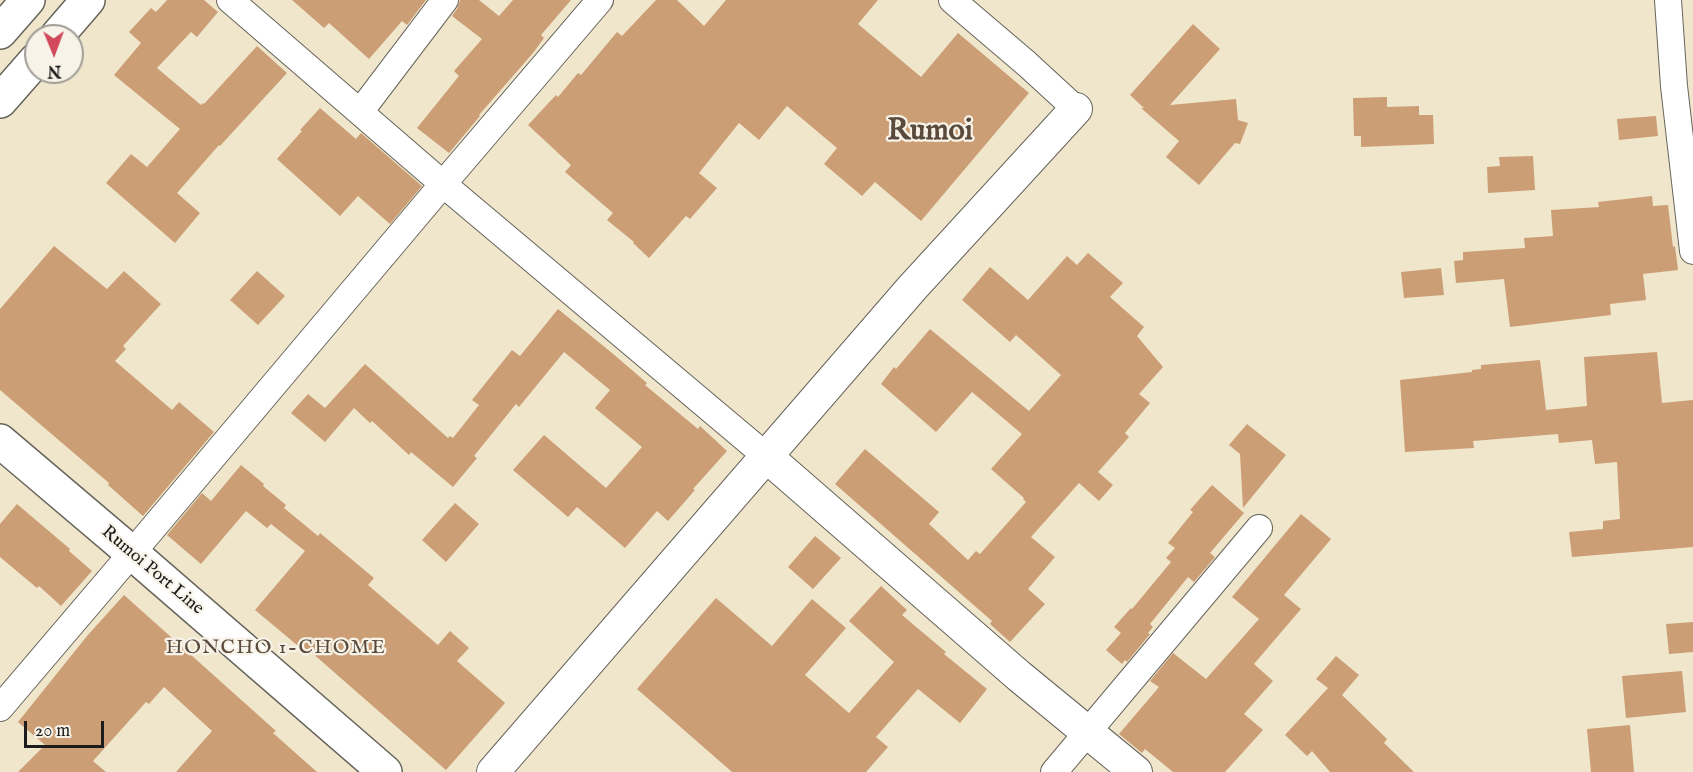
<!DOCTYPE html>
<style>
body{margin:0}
#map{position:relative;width:1693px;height:772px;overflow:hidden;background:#efe6cc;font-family:"IM FELL English",serif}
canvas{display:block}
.north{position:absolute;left:24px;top:24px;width:60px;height:60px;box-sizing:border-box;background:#f7f3e8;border:2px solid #9f9d96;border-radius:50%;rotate:179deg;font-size:16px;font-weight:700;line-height:24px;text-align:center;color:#1c1c1c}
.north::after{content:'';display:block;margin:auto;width:21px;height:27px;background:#d1495b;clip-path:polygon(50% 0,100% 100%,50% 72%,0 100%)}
.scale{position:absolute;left:24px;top:721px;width:80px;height:27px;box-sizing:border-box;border:3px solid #1c1c1c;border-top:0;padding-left:8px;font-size:18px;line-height:21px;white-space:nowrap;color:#1c1c1c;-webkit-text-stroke:4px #f7f3e8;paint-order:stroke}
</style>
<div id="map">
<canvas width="1693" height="772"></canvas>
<div class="north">N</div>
<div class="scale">20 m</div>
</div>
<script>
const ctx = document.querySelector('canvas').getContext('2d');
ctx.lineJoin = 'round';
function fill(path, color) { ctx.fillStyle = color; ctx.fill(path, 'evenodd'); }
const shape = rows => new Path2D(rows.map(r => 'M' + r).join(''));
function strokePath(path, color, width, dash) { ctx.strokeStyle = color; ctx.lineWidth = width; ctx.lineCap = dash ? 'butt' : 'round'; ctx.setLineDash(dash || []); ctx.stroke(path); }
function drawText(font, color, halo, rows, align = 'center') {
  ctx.font = font + ' "IM FELL English",serif'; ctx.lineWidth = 4.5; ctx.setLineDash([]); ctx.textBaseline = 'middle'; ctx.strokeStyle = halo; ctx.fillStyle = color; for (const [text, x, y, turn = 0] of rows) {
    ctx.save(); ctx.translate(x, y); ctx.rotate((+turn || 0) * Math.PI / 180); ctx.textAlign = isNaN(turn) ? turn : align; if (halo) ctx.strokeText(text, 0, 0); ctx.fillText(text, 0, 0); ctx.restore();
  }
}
const building = shape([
 [167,0,204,0,218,12,197,37,191,32,157,68,201,105,203,103,204,104,257,46,287,73,220,146,219,145,177,193,200,213,175,243,106,183,131,154,147,167,180,129,114,75,141,43,129,32,151,8,156,12],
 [292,0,426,0,407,25,402,21,369,59,329,23,324,28],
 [460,0,479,0,499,16,513,0,571,0,541,35,544,38,533,53,479,115,480,116,449,153,417,128,459,76,454,71,482,39,452,16,457,9],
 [656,0,677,0,704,26,726,0,878,0,858,24,921,77,958,33,1029,93,921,221,875,182,862,196,824,164,837,148,787,106,759,140,739,123,699,173,717,188,690,219,686,216,649,258,633,243,634,242,607,220,613,213,565,172,571,165,528,125,556,95,558,97,578,73,581,75,617,32,622,36],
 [1193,24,1220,49,1170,105,1236,99,1238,120,1248,123,1240,144,1235,143,1199,185,1166,157,1179,141,1141,108,1144,108,1130,95],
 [1387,97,1387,107,1419,106,1419,115,1433,115,1434,144,1361,147,1361,136,1354,136,1353,98],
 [320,108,356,139,361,133,422,186,390,224,358,196,340,216,277,159,302,131,300,130],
 [1656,116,1658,136,1619,140,1617,119],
 [1533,156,1535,190,1488,193,1487,167,1500,166,1499,157],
 [1652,196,1653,206,1668,205,1673,247,1675,246,1678,270,1643,274,1646,300,1610,304,1611,315,1510,327,1504,279,1456,283,1454,261,1463,260,1463,252,1525,248,1524,238,1553,236,1551,210,1599,207,1598,202],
 [54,246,107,289,124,271,161,304,123,346,126,349,115,361,172,410,179,402,214,432,143,516,108,485,109,483,0,390,0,309],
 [1088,253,1123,283,1110,297,1144,327,1137,336,1163,367,1139,394,1150,403,1125,433,1129,437,1098,472,1113,485,1099,501,1079,483,1031,537,1055,557,1028,589,1045,604,1010,642,990,624,992,621,835,484,865,449,939,512,929,524,968,560,976,551,980,554,1026,502,1023,499,1024,498,991,469,1022,434,972,392,936,432,881,384,894,367,896,369,930,329,1029,411,1061,375,1016,335,1010,342,962,300,990,267,1028,300,1067,256,1077,265],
 [1441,268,1444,295,1404,298,1401,272],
 [257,271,285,296,258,325,230,300],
 [558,309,612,353,647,383,645,385,698,429,700,426,727,451,693,489,695,490,668,521,657,511,625,548,577,507,568,517,513,470,544,435,606,488,642,447,595,408,610,390,564,352,519,407,516,404,474,456,477,458,453,487,411,452,409,455,372,421,370,423,354,408,325,442,291,413,308,394,325,408,365,364,448,438,450,436,453,438,479,405,472,400,512,350,520,356],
 [1657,352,1662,403,1693,400,1693,547,1572,557,1569,532,1603,529,1603,521,1620,519,1617,462,1595,464,1592,440,1559,443,1558,434,1473,441,1474,448,1405,452,1400,380,1472,372,1472,370,1481,369,1481,365,1540,360,1546,410,1587,406,1584,357],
 [1247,424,1286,455,1243,508,1240,454,1229,445],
 [241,465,264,484,263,486,286,505,284,508,318,536,320,533,374,578,368,585,438,645,450,631,469,648,457,661,505,703,446,770,311,652,309,655,255,610,305,551,271,524,267,528,246,511,201,564,167,535,202,493,211,501],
 [1212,485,1244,513,1210,553,1215,557,1194,582,1188,577,1150,624,1153,627,1148,633,1150,634,1127,662,1125,660,1122,664,1106,650,1121,633,1114,627,1131,608,1132,609,1171,562,1166,558,1175,548,1168,543,1193,512,1190,510],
 [455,503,479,524,446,562,422,540],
 [17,504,70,549,69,551,92,571,61,606,39,586,37,588,0,557,0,524],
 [1301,514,1331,539,1284,595,1301,609,1254,664,1273,681,1244,714,1263,730,1225,772,1173,772,1145,749,1142,753,1119,734,1159,687,1150,681,1173,653,1206,679,1259,619,1232,597],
 [815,536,841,558,813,589,788,567],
 [881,586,907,610,902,615,946,652,944,654,987,689,960,723,918,689,876,737,888,747,866,772,732,772,637,689,716,598,772,646,812,599,846,628,805,675,849,713,894,662,849,621],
 [124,595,276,731,273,733,317,772,176,772,212,731,164,687,149,704,146,702,93,761,106,772,18,772,45,745,18,722,87,636],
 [1693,622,1693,652,1669,654,1666,624],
 [1336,656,1359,675,1342,695,1387,739,1384,743,1414,772,1330,772,1312,751,1307,756,1285,735,1328,688,1316,679],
 [1682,671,1686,712,1626,718,1622,676],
 [1630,725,1634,772,1591,772,1587,729]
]);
const minor = shape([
 [230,0,443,184,766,456],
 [952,0,1027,64,1076,109],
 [1668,0,1674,86,1693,251],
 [360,112,445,0],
 [0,708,132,553,443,184,600,0],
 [1054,772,1259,528]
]);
const tertiary = shape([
 [766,456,1019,676,1136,772],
 [493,772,912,288,1076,109]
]);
const primary = shape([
 [0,441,132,553,385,772]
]);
const trunk = shape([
 [0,32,28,0],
 [57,36,88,0],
 [0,101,36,60]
]);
const streetNames = [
 ["Rumoi Port Line",152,571,40]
];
const neighbourhoodNames = [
 ["HONCHO 1-CHOME",276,649]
];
const townNames = [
 ["Rumoi",930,133]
];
fill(building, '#cc9e75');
strokePath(minor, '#66635a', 28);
strokePath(tertiary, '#66635a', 34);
strokePath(primary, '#66635a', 36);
strokePath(trunk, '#66635a', 36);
strokePath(minor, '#fff', 26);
strokePath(tertiary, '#fff', 32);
strokePath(primary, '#fff', 33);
strokePath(trunk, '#fff', 33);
drawText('18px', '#1c1c1c', '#f7f3e8', streetNames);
ctx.letterSpacing = '1.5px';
drawText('20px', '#5a4a3b', '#f7f3e8', neighbourhoodNames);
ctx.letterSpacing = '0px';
drawText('bold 30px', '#5a4a3b', '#f7f3e8', townNames);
</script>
